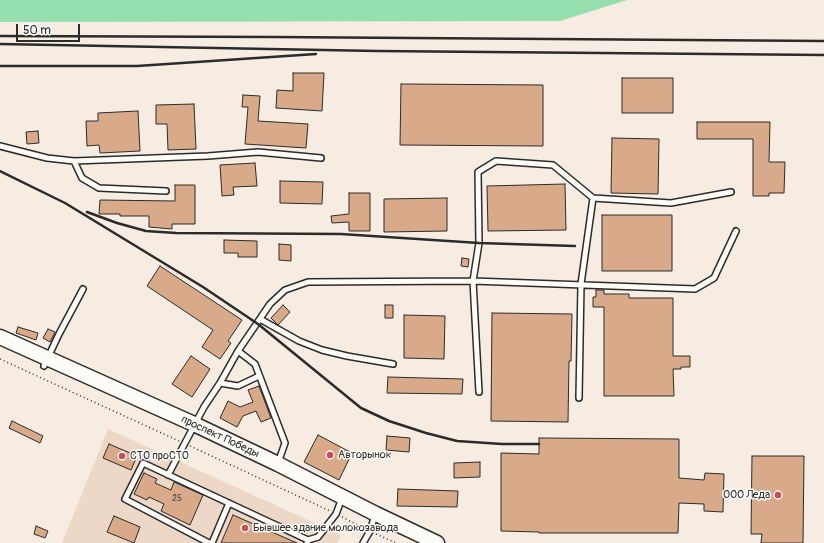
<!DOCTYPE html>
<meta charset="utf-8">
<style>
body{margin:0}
#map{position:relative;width:824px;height:543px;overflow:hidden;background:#f6ece1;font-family:Pangolin,sans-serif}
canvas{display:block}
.scale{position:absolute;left:16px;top:24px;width:64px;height:18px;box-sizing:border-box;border:2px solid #2b2b2b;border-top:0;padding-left:5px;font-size:12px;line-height:14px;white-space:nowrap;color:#2b2b2b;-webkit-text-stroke:3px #fdfcf7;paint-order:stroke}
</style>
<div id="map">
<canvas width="824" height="543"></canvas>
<div class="scale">50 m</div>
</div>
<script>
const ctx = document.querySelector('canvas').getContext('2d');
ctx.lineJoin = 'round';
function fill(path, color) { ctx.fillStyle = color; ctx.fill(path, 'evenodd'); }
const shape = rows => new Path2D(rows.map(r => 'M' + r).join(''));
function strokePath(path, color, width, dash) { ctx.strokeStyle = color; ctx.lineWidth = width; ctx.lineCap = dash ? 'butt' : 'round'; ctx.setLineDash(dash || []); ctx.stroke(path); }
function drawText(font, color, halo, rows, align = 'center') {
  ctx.font = font + ' Pangolin,sans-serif'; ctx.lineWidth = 3; ctx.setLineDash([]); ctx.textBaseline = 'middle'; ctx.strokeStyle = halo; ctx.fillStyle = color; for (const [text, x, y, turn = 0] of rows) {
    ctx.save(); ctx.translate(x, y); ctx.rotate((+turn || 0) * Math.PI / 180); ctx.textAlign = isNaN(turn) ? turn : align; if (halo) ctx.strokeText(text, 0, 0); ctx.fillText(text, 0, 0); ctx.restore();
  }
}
const built = shape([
 [108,429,341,535,337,543,62,543]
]);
const green = shape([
 [0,0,627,0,560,21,0,22]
]);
const building = shape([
 [293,73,324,73,322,111,276,108,277,90,293,91,293,73],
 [622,78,673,78,673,113,622,113,622,78],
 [401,84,543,85,543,146,400,145,401,84],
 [243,95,260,96,258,121,308,124,306,148,245,144,248,107,242,107,243,95],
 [194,104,196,149,168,150,167,124,156,124,156,105,194,104],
 [138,111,140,151,100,153,99,145,87,146,86,121,98,121,98,113,138,111],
 [697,122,770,122,769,162,785,162,784,193,769,193,769,196,753,196,753,139,697,139,697,122],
 [38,131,39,143,27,144,26,132,38,131],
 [612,138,659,139,658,194,611,193,612,138],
 [255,163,257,186,233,187,234,195,222,196,220,165,255,163],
 [280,181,323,182,322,204,280,203,280,181],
 [565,184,566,230,488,231,487,186,565,184],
 [175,185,195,185,195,224,172,224,172,229,149,227,149,216,120,216,120,214,99,214,100,200,175,201,175,185],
 [349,193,370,193,370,231,349,231,349,222,332,223,331,216,349,214,349,193],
 [447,198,447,231,384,232,384,199,447,198],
 [602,215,672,215,672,271,602,271,602,215],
 [224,240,257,241,257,257,238,257,238,253,224,253,224,240],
 [279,244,291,245,291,261,279,260,279,244],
 [462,258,469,259,468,267,461,266,462,258],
 [160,266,242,320,228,341,231,343,220,359,202,347,213,330,147,286,160,266],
 [596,290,604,290,604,294,629,294,629,298,673,298,673,356,690,356,690,367,681,367,681,369,673,369,674,396,604,396,604,307,593,307,593,297,596,297,596,290],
 [283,305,290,312,278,325,271,318,283,305],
 [385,305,393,305,393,318,385,318,385,305],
 [492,313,572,314,571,361,569,361,568,422,491,421,492,313],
 [404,315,445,316,444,359,404,358,404,315],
 [18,327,38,333,36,340,16,333,18,327],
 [48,329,55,332,50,342,43,338,48,329],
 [191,356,210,369,192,397,172,384,191,356],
 [388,377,463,379,462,394,387,393,388,377],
 [259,386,271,418,261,422,256,411,243,416,237,427,220,418,228,401,240,407,253,402,248,390,259,386],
 [12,421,43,436,40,443,9,428,12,421],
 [318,435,352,453,339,480,304,462,318,435],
 [387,436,410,438,409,452,386,450,387,436],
 [539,438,679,439,679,478,704,480,705,473,724,474,723,512,704,511,704,504,679,503,678,533,539,533,539,532,501,531,501,453,539,454,539,438],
 [109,444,137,456,131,470,103,458,109,444],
 [752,456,804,456,803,543,761,543,762,534,751,534,752,456],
 [480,462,480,477,454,478,454,463,480,462],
 [144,473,157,479,155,483,171,490,174,482,203,495,190,525,161,511,164,504,149,497,147,500,134,494,144,473],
 [398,489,458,491,457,507,397,506,398,489],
 [233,515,297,543,221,543,233,515],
 [114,516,140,527,134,543,107,532,114,516],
 [36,526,48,531,45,538,34,534,36,526]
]);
const path = shape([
 [0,359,179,441],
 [190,446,330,511],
 [342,517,364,528],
 [376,534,396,543]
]);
const lane = shape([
 [0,146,47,158,74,161,208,156,258,152,321,158],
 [74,161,82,178,99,188,166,191],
 [731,192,671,203,593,198,553,165,496,161,478,172,479,243,473,281,695,289,714,278,736,231],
 [260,319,299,341,322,350,347,356,393,364],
 [238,351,255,364,285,443,278,463],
 [44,366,59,334,83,289],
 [220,383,238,386,259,376],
 [579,398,581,284,593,198],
 [168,475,204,407,220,383,238,351,270,304,285,290,308,282,473,281,479,392],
 [209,543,125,499,143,463,308,540],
 [212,543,229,503],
 [307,543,308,540,318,537,336,514,342,498],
 [363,543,370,531,375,515]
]);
const secondary = shape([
 [0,337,194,424,278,464,376,514,437,543]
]);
const rail = shape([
 [0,36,274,37,824,41],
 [0,44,377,51,824,55],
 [0,66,137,66,316,54],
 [0,171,65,203,203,287,258,324,361,408,389,421,426,433,457,441,502,444,539,444],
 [87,212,117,223,146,231,176,233,341,234,479,243,575,246]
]);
const markers = [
 [330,455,4,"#d1495b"],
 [122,456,4,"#d1495b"],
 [778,495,4,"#d1495b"],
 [245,528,4,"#d1495b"]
];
const numberNames = [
 ["25",177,499]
];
const streetNames = [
 ["проспект Победы",220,437,25]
];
const poiNames = [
 ["Авторынок",338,455],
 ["СТО проСТО",130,456],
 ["ООО Леда",770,495,"right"],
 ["Бывшее здание молокозавода",253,528]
];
fill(built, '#edd8c7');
fill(green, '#95dead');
fill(building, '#d8aa89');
strokePath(building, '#2b2b2b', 1);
strokePath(lane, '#2b2b2b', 8);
strokePath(secondary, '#2b2b2b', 17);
strokePath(path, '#2b2b2b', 1.5, [1, 3]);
strokePath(lane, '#fdfcf7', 5);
strokePath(secondary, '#fdfcf7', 14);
strokePath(rail, '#2b2b2b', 2.5);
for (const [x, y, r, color] of markers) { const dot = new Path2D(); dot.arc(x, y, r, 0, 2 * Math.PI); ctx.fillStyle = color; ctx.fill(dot); strokePath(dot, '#fdfcf7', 1.5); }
drawText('9px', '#564b42', null, numberNames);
drawText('11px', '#2b2b2b', '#fdfcf7', streetNames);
drawText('11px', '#2b2b2b', '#fdfcf7', poiNames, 'left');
</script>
